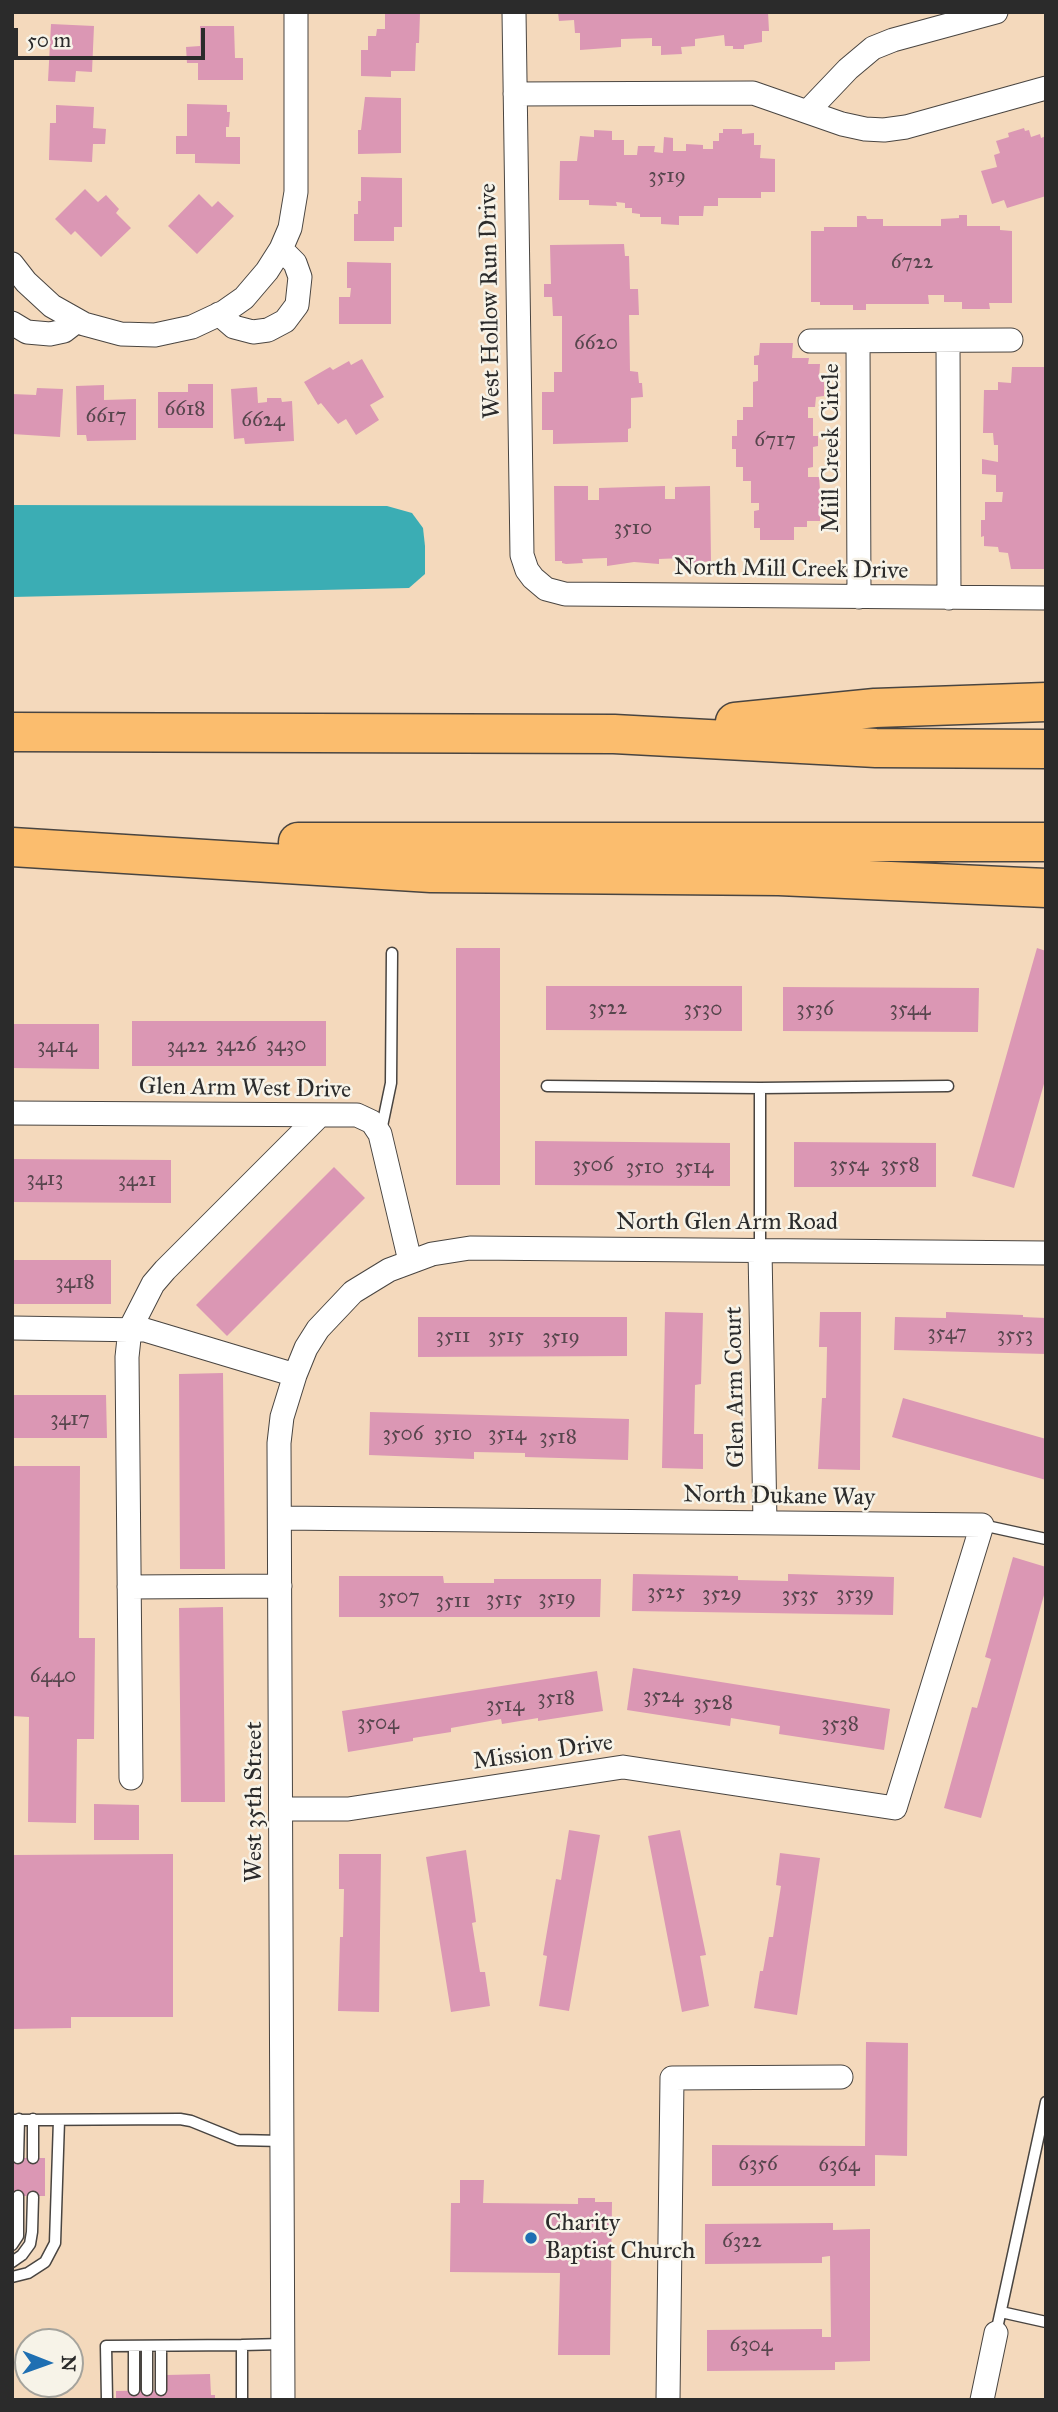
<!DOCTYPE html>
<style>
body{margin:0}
#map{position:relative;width:1058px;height:2412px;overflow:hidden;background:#f4d9bc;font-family:"IM FELL Great Primer",serif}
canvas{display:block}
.frame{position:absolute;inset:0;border:14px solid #2b2b2b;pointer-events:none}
.north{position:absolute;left:14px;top:2328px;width:70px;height:70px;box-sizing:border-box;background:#f7f3e8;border:2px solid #a5a39c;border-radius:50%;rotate:91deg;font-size:19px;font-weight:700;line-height:28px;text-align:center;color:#2b2b2b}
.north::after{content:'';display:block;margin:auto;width:24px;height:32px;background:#1f6fb2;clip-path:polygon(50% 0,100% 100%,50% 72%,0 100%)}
.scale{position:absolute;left:14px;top:28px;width:191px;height:32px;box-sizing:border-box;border:4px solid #2b2b2b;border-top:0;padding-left:9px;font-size:21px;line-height:24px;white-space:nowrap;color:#2b2b2b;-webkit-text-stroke:5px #f7f3e8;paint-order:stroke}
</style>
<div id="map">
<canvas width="1058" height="2412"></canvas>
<div class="frame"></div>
<div class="north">N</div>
<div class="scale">50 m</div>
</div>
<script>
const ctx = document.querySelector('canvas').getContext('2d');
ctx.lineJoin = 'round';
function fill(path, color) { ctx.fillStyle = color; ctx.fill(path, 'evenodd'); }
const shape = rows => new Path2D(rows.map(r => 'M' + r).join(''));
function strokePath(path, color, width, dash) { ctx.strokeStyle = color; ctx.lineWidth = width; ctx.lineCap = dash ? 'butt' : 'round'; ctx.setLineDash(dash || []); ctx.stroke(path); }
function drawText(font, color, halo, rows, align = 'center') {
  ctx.font = font + ' "IM FELL Great Primer",serif'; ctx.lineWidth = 5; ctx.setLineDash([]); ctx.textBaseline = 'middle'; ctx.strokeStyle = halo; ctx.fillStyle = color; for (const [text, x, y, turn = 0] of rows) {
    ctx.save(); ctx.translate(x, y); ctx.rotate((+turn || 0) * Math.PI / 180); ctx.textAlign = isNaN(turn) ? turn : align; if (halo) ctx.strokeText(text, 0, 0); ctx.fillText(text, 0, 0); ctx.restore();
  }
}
const water = shape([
 [12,505,387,506,412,513,423,528,425,546,425,574,409,588,12,597]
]);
const building = shape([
 [385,12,420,13,419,43,416,43,415,71,391,71,391,77,361,76,361,50,368,50,368,36,376,36,377,29,385,29],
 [558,12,768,12,769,31,762,31,762,42,744,45,744,49,733,49,733,46,725,46,724,35,695,39,695,46,681,47,682,54,661,55,661,46,652,46,652,38,621,39,621,47,580,50,580,33,575,33,574,20,559,21],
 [51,24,94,26,92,72,76,71,75,82,48,81],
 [200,26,234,26,235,58,243,58,243,80,198,80,198,63,187,63,186,47,200,46],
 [365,97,401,98,401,153,358,154,358,130,361,130],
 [187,104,227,105,227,112,230,112,229,127,226,127,226,137,240,137,240,164,195,163,195,154,176,154,176,136,187,136],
 [56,105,94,107,93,128,106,129,105,144,93,144,92,162,49,160,50,123,56,123],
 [1024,128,1025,131,1029,130,1031,137,1040,134,1041,138,1046,136,1046,196,1007,208,1004,200,992,204,981,171,997,167,994,155,1000,153,996,141,1009,137,1008,133],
 [723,129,742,129,742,134,754,133,754,145,761,145,760,158,775,159,775,192,761,192,761,198,718,198,718,206,704,206,703,216,679,216,679,225,661,224,661,217,640,217,640,214,632,213,632,208,625,208,625,203,616,202,617,206,589,205,589,200,559,200,560,161,577,161,580,136,594,137,594,130,612,131,612,140,624,140,624,155,637,155,638,146,655,146,654,152,663,153,664,137,673,138,673,151,686,151,686,144,703,145,703,149,713,149,713,141,719,141,719,133,723,133],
 [361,177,402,178,402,227,394,227,394,241,354,241,354,214,358,214,358,201,361,201],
 [85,189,98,202,106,195,119,209,116,213,131,228,101,257,75,231,71,235,55,219],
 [199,194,212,207,218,201,234,216,197,254,168,226],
 [959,215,967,215,967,226,1000,226,1000,230,1012,231,1012,303,989,303,990,309,962,309,962,302,944,302,944,295,928,295,929,304,866,304,866,310,853,310,853,305,820,305,820,302,811,302,811,231,824,231,824,227,857,227,857,216,866,216,867,219,883,219,883,226,941,226,941,219,959,218],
 [624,244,625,256,629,256,630,289,638,289,639,315,629,315,630,371,638,372,639,383,642,383,643,397,631,398,631,428,628,429,628,442,553,444,553,430,542,430,542,392,554,392,554,372,562,372,562,316,553,316,552,297,544,297,544,284,551,284,550,245],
 [347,262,391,263,391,324,339,324,339,297,350,297,351,288,347,288],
 [760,343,793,343,792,358,809,358,808,364,820,364,819,378,824,378,824,396,816,397,815,407,808,407,808,418,813,418,813,436,818,436,818,446,813,447,813,467,808,468,808,477,819,477,820,490,823,491,823,508,820,508,820,521,807,521,807,527,794,527,794,540,760,540,760,528,754,528,754,511,759,510,759,503,751,503,751,481,743,481,743,467,736,467,736,449,732,449,732,436,737,436,737,420,743,420,743,407,753,407,753,382,758,381,758,365,754,365,754,356,759,355],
 [362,359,384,397,370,405,379,420,356,435,346,419,338,424,321,403,318,405,304,382,330,367,333,370,349,361,351,365],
 [1012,367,1046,367,1045,569,1011,569,1008,553,999,552,998,547,984,546,984,536,981,537,981,520,985,520,985,502,1002,502,1003,492,996,492,996,475,982,474,982,459,998,462,998,445,994,445,993,433,983,433,984,390,998,390,998,382,1011,383],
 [188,384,213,384,213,428,158,428,158,392,188,392],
 [104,385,104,400,136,399,136,440,87,441,86,435,77,435,76,386],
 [257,387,258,403,267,402,267,398,281,398,282,402,292,401,294,441,245,444,244,438,234,439,231,389],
 [37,388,63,389,60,437,12,434,12,394,36,395],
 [554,486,588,486,588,500,599,500,599,488,665,486,665,499,675,499,675,487,710,486,711,561,682,565,683,558,659,559,659,564,634,562,607,566,607,558,582,559,583,563,566,564,562,563,562,561,555,561],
 [456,948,500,948,500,1185,456,1185],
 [1037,948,1046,951,1046,1077,1014,1188,972,1176],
 [546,986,742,986,742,1031,546,1030],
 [783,987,979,988,978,1032,783,1031],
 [132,1021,326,1021,326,1066,132,1066],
 [12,1024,99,1024,99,1069,12,1068],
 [535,1141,730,1143,730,1186,535,1185],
 [794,1142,936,1143,936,1187,794,1187],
 [12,1159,171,1160,171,1203,12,1202],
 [334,1167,365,1198,227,1336,196,1305],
 [12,1260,111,1260,111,1304,12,1304],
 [665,1312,703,1313,701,1384,695,1385,694,1434,703,1434,703,1469,662,1468],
 [820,1312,861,1312,860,1470,818,1469,822,1398,826,1398,827,1347,819,1347],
 [946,1312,1023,1315,1023,1317,1046,1318,1046,1354,894,1350,895,1317,946,1318],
 [418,1317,627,1317,627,1356,418,1357],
 [223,1373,225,1569,180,1569,179,1374],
 [12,1395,106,1395,107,1438,12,1438],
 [903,1398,1046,1439,1046,1480,892,1437],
 [370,1412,629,1419,628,1460,525,1457,525,1453,474,1452,474,1459,369,1455],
 [12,1466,80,1466,79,1638,95,1638,94,1739,77,1739,76,1823,28,1822,29,1717,12,1716],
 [1013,1557,1046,1567,1046,1588,981,1818,944,1808,972,1707,977,1708,991,1659,985,1657],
 [633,1574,738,1576,738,1580,788,1581,788,1574,894,1577,893,1615,632,1611],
 [339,1576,443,1576,444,1583,494,1583,494,1579,601,1579,600,1617,339,1617],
 [223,1607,225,1802,181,1802,179,1608],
 [633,1668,890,1709,884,1750,779,1734,780,1726,731,1718,730,1726,627,1710],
 [597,1671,603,1711,538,1721,538,1718,502,1724,501,1719,451,1728,451,1732,413,1738,413,1741,348,1752,342,1711],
 [94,1804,139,1805,139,1840,94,1840],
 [569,1830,600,1835,569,2011,539,2006,547,1956,543,1955,556,1879,561,1880],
 [680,1830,706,1955,700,1956,709,2006,682,2012,648,1836],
 [466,1850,476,1922,472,1923,480,1972,485,1972,490,2006,451,2012,426,1857],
 [780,1853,820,1858,797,2015,754,2008,760,1971,763,1971,769,1937,773,1937,781,1886,776,1885],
 [173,1854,173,2017,71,2017,71,2028,12,2029,12,1855],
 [339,1854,381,1854,379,2012,338,2011,340,1937,343,1937,344,1889,339,1889],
 [866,2042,908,2043,907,2156,875,2155,875,2186,712,2186,712,2145,865,2146],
 [12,2158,45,2158,45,2196,12,2196],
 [460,2180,484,2180,483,2203,578,2204,578,2198,595,2198,595,2202,612,2202,610,2355,558,2355,560,2273,450,2272,451,2203,460,2203],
 [833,2223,833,2230,870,2229,870,2361,835,2362,835,2370,707,2371,707,2330,822,2329,822,2337,831,2337,830,2256,822,2257,822,2263,705,2264,705,2224],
 [210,2374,211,2395,215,2395,215,2400,116,2400,116,2391,166,2390,166,2375]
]);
const service = shape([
 [547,1086,760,1088],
 [381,1131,391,1083,392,953],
 [760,1250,760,1088,948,1086],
 [982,1525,1046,1539],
 [33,2119,33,2158],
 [12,2120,180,2119,191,2121,238,2140,282,2141],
 [18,2158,19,2119],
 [12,2245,18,2236,18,2196],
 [12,2262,22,2255,30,2244,32,2232,33,2197],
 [12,2277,28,2273,45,2262,55,2243,59,2120],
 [1001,2312,1046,2322],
 [996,2333,1046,2102],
 [134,2346,134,2390],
 [147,2346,147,2390],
 [161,2390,161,2346],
 [107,2400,106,2346,242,2345],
 [242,2400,242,2345,283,2344]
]);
const minor = shape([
 [514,12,522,555,527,570,533,578,546,589,565,594,1046,598],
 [515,94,753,93,842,124,865,129,884,130,906,127,1046,88],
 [808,111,848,69,873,48,893,40,996,12],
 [12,264,26,282,52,306,84,324,121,334,155,335,192,327,224,312,244,298,267,271,281,249,290,228,296,192,296,12],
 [219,314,234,327,253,332,268,330,285,321,297,305,300,277,295,263,281,249],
 [12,323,27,332,50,334,64,331,77,321],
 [810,341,1011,340],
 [858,341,859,597],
 [948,341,949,598],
 [12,1113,357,1115,372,1122,380,1134,410,1261],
 [760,1250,765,1523],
 [12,1328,145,1330,295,1375],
 [280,1518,982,1525,895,1808,623,1767,348,1809,281,1809],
 [129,1587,280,1586],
 [131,1778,127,1357,130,1329,153,1284,165,1270,320,1115],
 [283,2400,279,1443,282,1417,295,1375,306,1348,318,1329,353,1292,389,1270,432,1254,470,1248,1046,1253],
 [668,2400,672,2078,841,2077],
 [982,2400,996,2333]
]);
const motorway = shape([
 [735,722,875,708,1046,702],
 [12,732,614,734,876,748,1046,749],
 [298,842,1046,842],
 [12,847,431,873,779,876,1046,888]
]);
const markers = [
 [531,2238,7,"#1f6fb2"]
];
const numberNames = [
 ["3519",667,177],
 ["6722",912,263],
 ["6620",596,344],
 ["6618",185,410],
 ["6617",106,417],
 ["6624",263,421],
 ["6717",775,441],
 ["3510",633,529],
 ["3522",608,1009],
 ["3530",703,1010],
 ["3536",815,1010],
 ["3544",910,1010],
 ["3426",236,1046],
 ["3430",286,1046],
 ["3414",57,1047],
 ["3422",187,1047],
 ["3506",593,1166],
 ["3554",849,1166],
 ["3558",900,1166],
 ["3510",645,1168],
 ["3514",694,1168],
 ["3413",45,1180],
 ["3421",137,1181],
 ["3418",75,1283],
 ["3547",947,1334],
 ["3553",1015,1336],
 ["3511",453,1337],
 ["3515",506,1337],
 ["3519",561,1338],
 ["3417",70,1420],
 ["3506",403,1435],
 ["3510",453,1435],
 ["3514",507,1435],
 ["3518",558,1438],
 ["3525",666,1593],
 ["3529",722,1595],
 ["3539",855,1595],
 ["3535",800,1596],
 ["3507",399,1598],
 ["3519",557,1599],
 ["3515",504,1600],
 ["3511",453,1602],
 ["6440",53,1677],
 ["3524",663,1697],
 ["3518",556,1699],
 ["3528",713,1704],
 ["3514",505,1706],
 ["3504",378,1724],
 ["3538",840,1725],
 ["6356",758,2165],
 ["6364",839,2166],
 ["6322",742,2242],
 ["6304",751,2346]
];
const streetNames = [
 ["West Hollow Run Drive",491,301,-91],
 ["Mill Creek Circle",832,448,-90],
 ["North Mill Creek Drive",791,570,1],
 ["Glen Arm West Drive",245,1089,1],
 ["North Glen Arm Road",727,1223],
 ["Glen Arm Court",736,1387,-91],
 ["North Dukane Way",779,1497,1],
 ["Mission Drive",543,1753,-8],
 ["West 35th Street",255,1802,-90]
];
const poiNames = [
 ["Charity",545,2224],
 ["Baptist Church",545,2252]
];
fill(water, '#3badb4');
fill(building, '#db97b4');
strokePath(service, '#494541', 13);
strokePath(minor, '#494541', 25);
strokePath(motorway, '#494541', 41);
strokePath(service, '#fff', 10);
strokePath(minor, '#fff', 23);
strokePath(motorway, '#fbbd6e', 38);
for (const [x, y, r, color] of markers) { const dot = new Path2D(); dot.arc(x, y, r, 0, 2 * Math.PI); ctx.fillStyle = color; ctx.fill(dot); strokePath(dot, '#f7f3e8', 2.5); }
drawText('21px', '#57464d', null, numberNames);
drawText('24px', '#2b2b2b', '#f7f3e8', streetNames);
drawText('24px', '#2b2b2b', '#f7f3e8', poiNames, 'left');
</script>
